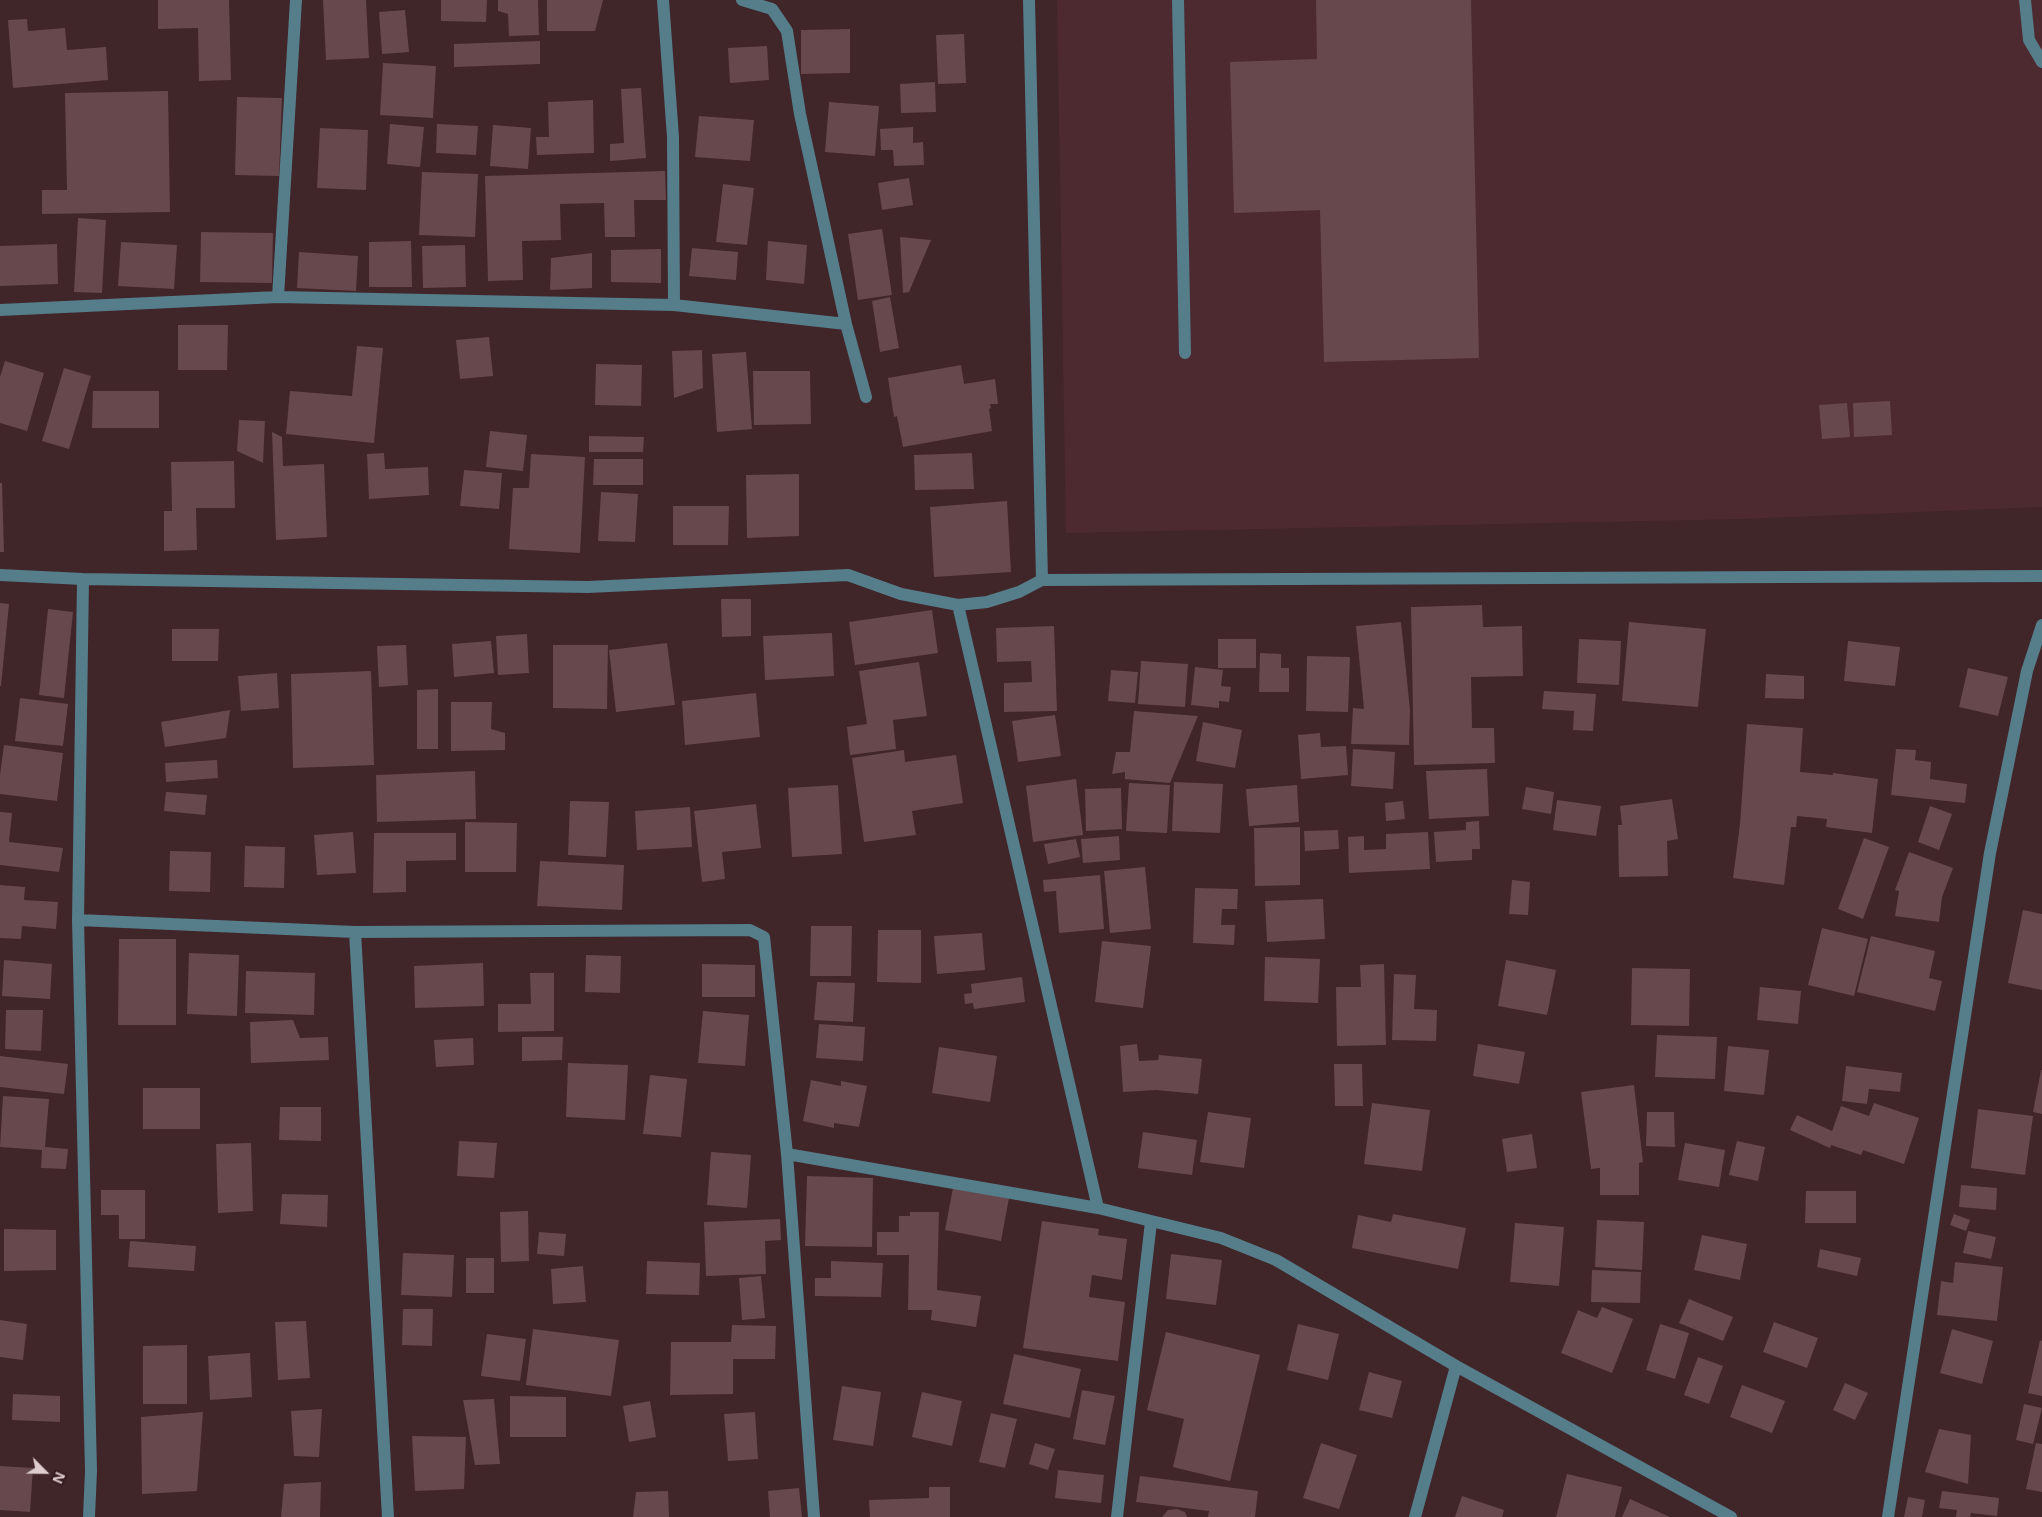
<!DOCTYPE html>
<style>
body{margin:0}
#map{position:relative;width:2042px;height:1517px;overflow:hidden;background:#402529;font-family:"Open Sans",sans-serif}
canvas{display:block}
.north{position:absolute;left:20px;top:1447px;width:50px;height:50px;-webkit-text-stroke:4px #351b1f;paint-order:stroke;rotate:113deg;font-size:14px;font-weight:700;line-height:20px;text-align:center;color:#deccce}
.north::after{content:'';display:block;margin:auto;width:18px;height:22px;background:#deccce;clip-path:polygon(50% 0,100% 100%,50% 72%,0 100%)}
</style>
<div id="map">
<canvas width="2042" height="1517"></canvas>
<div class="north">N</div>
</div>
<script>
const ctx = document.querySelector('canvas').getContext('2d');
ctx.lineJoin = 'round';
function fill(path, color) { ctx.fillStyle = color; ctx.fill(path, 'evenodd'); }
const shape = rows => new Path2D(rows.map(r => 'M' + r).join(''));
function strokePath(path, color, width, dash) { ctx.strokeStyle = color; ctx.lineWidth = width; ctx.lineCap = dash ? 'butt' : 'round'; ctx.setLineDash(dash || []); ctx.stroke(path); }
const built = shape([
 [1057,0,2042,0,2042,507,1742,519,1066,533]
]);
const building = shape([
 [158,0,229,0,231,80,199,81,198,28,158,29],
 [323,0,366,0,369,58,326,60],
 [441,0,487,0,486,22,441,21],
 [498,0,538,0,539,35,509,36,508,14,498,11],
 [547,0,603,0,595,31,547,31],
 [1316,0,1471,0,1479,358,1324,362,1320,210,1234,213,1230,62,1317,59],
 [405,10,409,52,382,54,379,12],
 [27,19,28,31,65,28,67,50,106,47,108,80,13,88,8,20],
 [850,29,850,73,801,74,801,30],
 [964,34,966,83,938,84,936,35],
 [540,41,540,64,454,67,454,44],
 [767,46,769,80,730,83,728,48],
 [383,63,436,66,433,118,380,115],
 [935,82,936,112,901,113,900,84],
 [641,88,646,158,610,161,610,144,624,143,621,89],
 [168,91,170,212,42,214,42,190,67,190,65,93],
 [237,97,282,98,279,176,235,175],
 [593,100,594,153,537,155,536,137,549,137,548,102],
 [829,102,879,106,875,156,825,152],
 [699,116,754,120,750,161,695,157],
 [390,124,424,127,420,167,387,164],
 [437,124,478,126,476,155,436,153],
 [493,125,531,128,528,169,490,166],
 [913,127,913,143,923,142,924,165,894,166,893,150,881,150,880,129],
 [320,128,368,130,366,190,317,188],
 [665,171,666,200,634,200,635,237,605,237,604,203,560,204,561,240,522,241,523,280,488,281,485,176],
 [422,172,478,174,475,237,419,235],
 [909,178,913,205,882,210,878,183],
 [723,184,754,188,747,245,716,242],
 [78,218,106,220,102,293,74,292],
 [882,229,892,295,858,300,848,234],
 [201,232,273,233,272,283,200,282],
 [900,237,931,240,909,292,903,293],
 [411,241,412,287,369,287,369,242],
 [768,241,807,245,804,284,766,280],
 [121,242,177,245,174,289,118,286],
 [57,244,58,284,0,286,0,246],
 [465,245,466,287,423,288,422,246],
 [692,248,738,252,736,280,689,276],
 [661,249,661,283,611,282,611,250],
 [299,252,358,256,356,291,297,288],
 [592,253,592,288,550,290,551,258],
 [890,297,899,348,880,352,872,301],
 [178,325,228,325,227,370,178,370],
 [489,337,493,376,460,379,456,340],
 [357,346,383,348,374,443,286,434,290,391,352,396],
 [702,350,703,388,674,398,672,351],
 [746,352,752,429,717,432,712,354],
 [5,361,44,373,27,431,0,423,0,377],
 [596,364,642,365,641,406,595,405],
 [961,365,964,384,995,379,998,404,990,404,991,408,989,409,992,431,903,447,897,416,894,417,888,378],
 [64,368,91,376,69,449,42,441],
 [753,371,810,371,811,424,754,425],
 [93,391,159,391,159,428,92,428],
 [1890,401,1892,435,1854,437,1853,403],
 [1847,403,1850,437,1822,439,1819,405],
 [239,420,265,421,263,463,237,451],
 [490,431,527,435,523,471,486,467],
 [272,432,282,437,283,466,324,464,327,537,276,540],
 [589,436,644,437,643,452,589,452],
 [384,453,385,469,428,467,429,495,369,499,367,454],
 [972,453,974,489,915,490,914,455],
 [531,454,585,457,580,553,509,549,513,488,529,488],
 [594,459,643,459,643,485,593,485],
 [234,461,235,508,196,508,197,550,164,551,164,511,172,511,171,462],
 [464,470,502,473,499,509,460,506],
 [799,474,799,536,747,538,746,475],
 [0,483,2,483,4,552,0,552],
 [601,492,638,494,635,542,598,541],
 [1007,501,1011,572,934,577,930,507],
 [673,506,729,506,728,545,673,545],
 [721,599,751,599,751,636,722,637],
 [0,603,9,604,1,686,0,686],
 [1482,605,1483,627,1522,626,1523,676,1471,677,1472,728,1494,728,1495,763,1414,765,1411,607],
 [48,609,73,612,64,698,39,695],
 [932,610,938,653,855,665,849,622],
 [1401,622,1410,710,1409,745,1351,744,1353,708,1364,709,1356,626],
 [1629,622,1706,629,1698,707,1622,701],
 [1054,626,1057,711,1004,712,1004,683,1032,682,1031,661,997,662,996,628],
 [172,629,219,629,218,661,172,661],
 [832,633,834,676,765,680,763,636],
 [527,634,529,673,498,675,496,636],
 [1218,639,1256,639,1256,668,1218,668],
 [1579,639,1621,641,1619,685,1577,683],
 [491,641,494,673,454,677,452,644],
 [1848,641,1900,647,1895,686,1844,681],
 [667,643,675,705,616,712,609,650],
 [406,645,408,685,379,687,377,646],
 [553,645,608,645,607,709,553,708],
 [1260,653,1281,654,1281,668,1289,668,1289,692,1259,692],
 [1307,656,1350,657,1348,712,1306,711],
 [1141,661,1188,664,1185,707,1138,704],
 [919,662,927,716,893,720,896,749,850,755,847,727,867,724,859,671],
 [1195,667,1223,670,1221,686,1231,687,1229,702,1219,701,1219,708,1191,705],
 [1968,668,2008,677,1998,716,1959,707],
 [1111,670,1138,672,1135,703,1108,701],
 [371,671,374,765,293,768,291,674],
 [277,673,279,708,241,711,238,676],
 [1766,674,1804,676,1804,699,1765,698],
 [438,689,438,749,417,749,417,690],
 [1544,691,1596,694,1593,731,1573,730,1574,711,1542,709],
 [756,693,760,737,685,745,682,701],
 [20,698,68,704,63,746,15,741],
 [451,702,492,702,491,729,505,733,505,750,451,751],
 [230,710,226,738,165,747,161,722],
 [1134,711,1198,716,1170,783,1125,779,1125,772,1112,774,1116,752,1130,752],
 [1055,715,1061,756,1018,762,1012,721],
 [1203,722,1242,730,1235,768,1196,761],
 [1747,724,1803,728,1800,772,1833,775,1833,773,1878,779,1872,833,1826,827,1827,819,1797,816,1796,827,1791,827,1784,885,1733,878,1740,824],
 [1320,733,1321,747,1346,746,1348,775,1301,779,1298,735],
 [4,745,63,753,57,801,0,794,0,775],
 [1353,749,1395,752,1393,789,1351,786],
 [1896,749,1916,750,1915,760,1931,762,1930,779,1967,784,1965,803,1891,795],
 [904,750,905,762,956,755,963,803,912,811,916,835,864,842,852,758],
 [217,760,218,778,166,782,165,763],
 [1487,769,1489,816,1429,819,1426,771],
 [475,771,476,819,377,822,376,775],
 [1076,779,1083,835,1033,842,1026,786],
 [1174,782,1223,784,1220,833,1172,831],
 [1129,783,1170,785,1167,833,1126,831],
 [838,785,842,854,792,857,788,788],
 [1297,785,1299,822,1249,826,1246,789],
 [1526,787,1554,792,1551,814,1522,809],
 [1121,788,1122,829,1086,831,1085,789],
 [166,792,207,795,205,815,164,811],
 [1672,799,1678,839,1667,841,1668,876,1619,877,1618,825,1622,825,1620,806],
 [1557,800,1601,806,1596,836,1553,830],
 [570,801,609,802,606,857,568,855],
 [1403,801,1405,819,1386,821,1385,803],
 [756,804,761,848,722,852,725,879,702,882,694,811],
 [1930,806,1952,814,1939,850,1918,842],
 [690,807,692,847,637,850,635,811],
 [0,812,12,813,9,842,63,848,59,872,0,865],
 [1479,821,1480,849,1472,849,1472,860,1436,862,1434,832,1466,830,1466,822],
 [465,822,517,823,516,872,465,872],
 [1300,827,1300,885,1255,886,1254,828],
 [1338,830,1339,849,1305,851,1304,831],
 [353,832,356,873,317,875,314,835],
 [1428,832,1430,869,1349,873,1348,837,1364,836,1364,850,1386,849,1386,834],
 [374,833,456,833,456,860,406,861,406,892,373,893],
 [1119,836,1120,860,1083,863,1081,839],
 [1864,838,1889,847,1863,919,1838,909],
 [1076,839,1080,857,1048,864,1044,844],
 [245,846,285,847,284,888,244,887],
 [170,851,211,852,210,892,169,891],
 [1909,852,1953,868,1942,897,1939,922,1895,916,1899,891,1895,890],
 [540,861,624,865,622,910,537,906],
 [1145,867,1151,929,1110,933,1104,871],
 [1100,875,1104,929,1059,933,1056,891,1044,892,1043,880],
 [1512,880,1530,882,1528,915,1509,914],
 [0,885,25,887,24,900,58,902,56,929,22,926,21,939,0,938],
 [1195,888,1238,889,1237,909,1222,909,1221,925,1235,925,1234,945,1193,943],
 [1323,899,1325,939,1267,942,1265,901],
 [2023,910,2042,914,2042,990,2008,983],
 [811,926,852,926,851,976,810,976],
 [1822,928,1868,939,1854,996,1808,985],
 [878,930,921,930,921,983,877,982],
 [982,933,985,970,937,974,934,936],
 [1871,936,1935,951,1929,978,1942,981,1935,1011,1857,992],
 [119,939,176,939,176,1025,118,1025],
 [1102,941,1151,946,1143,1008,1095,1002],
 [189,953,239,955,237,1016,187,1014],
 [586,955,621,956,620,993,585,992],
 [1265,957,1320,959,1318,1003,1264,1001],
 [4,960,52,964,50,999,2,996],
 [1506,960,1556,970,1547,1015,1498,1006],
 [483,963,484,1006,415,1008,414,966],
 [702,964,755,965,755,997,702,997],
 [1384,964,1386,1045,1337,1046,1336,987,1361,987,1360,965],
 [1632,968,1690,969,1689,1026,1631,1025],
 [246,971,315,973,314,1015,245,1013],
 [530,973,554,973,554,1031,498,1032,498,1004,531,1004],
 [1394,974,1416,975,1414,1009,1437,1010,1436,1041,1392,1040],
 [1022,977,1025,1002,974,1009,973,1003,965,1004,964,994,972,993,971,984],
 [817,982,855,983,853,1022,814,1020],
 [1760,987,1801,991,1798,1024,1757,1020],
 [6,1010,43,1010,41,1051,5,1049],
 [703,1011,749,1015,745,1066,698,1063],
 [293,1020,300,1038,328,1037,329,1060,251,1063,250,1022],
 [819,1024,865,1027,863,1061,816,1058],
 [1657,1035,1717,1037,1715,1079,1655,1077],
 [522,1037,563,1037,562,1060,522,1061],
 [473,1038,474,1065,436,1067,434,1040],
 [1137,1044,1139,1061,1158,1060,1159,1055,1202,1059,1198,1094,1156,1090,1123,1092,1120,1046],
 [1478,1044,1525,1052,1519,1084,1473,1076],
 [1728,1046,1769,1050,1764,1095,1724,1091],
 [939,1047,997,1056,990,1102,932,1093],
 [0,1056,68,1064,64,1094,0,1087],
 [568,1063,628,1065,625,1120,566,1117],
 [1334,1064,1362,1064,1363,1106,1335,1106],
 [1846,1066,1902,1073,1900,1092,1869,1089,1867,1104,1842,1101],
 [2041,1070,2042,1070,2042,1114,2033,1112],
 [650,1075,687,1079,681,1137,643,1134],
 [811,1080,841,1086,841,1081,867,1086,859,1127,834,1123,834,1128,803,1121],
 [1634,1085,1643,1162,1639,1163,1639,1195,1600,1195,1600,1168,1591,1169,1581,1092],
 [143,1088,200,1088,200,1129,143,1129],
 [3,1096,49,1099,45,1147,68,1149,66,1169,41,1168,42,1150,0,1147],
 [1372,1103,1430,1110,1422,1171,1364,1164],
 [1874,1103,1919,1118,1904,1164,1863,1150,1861,1155,1831,1145,1830,1148,1790,1130,1797,1115,1832,1131,1841,1106,1869,1116],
 [280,1107,321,1107,321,1141,279,1140],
 [1978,1109,2033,1116,2025,1175,1971,1168],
 [1208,1112,1251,1118,1244,1168,1200,1162],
 [1647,1112,1674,1112,1675,1147,1646,1146],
 [1143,1132,1197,1140,1192,1175,1138,1168],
 [1532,1134,1537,1168,1507,1172,1502,1139],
 [459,1141,497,1143,494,1178,457,1176],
 [1737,1141,1765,1147,1758,1181,1729,1175],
 [251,1143,253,1211,218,1213,216,1144],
 [1685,1143,1725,1150,1719,1187,1678,1180],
 [711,1152,751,1155,747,1208,707,1205],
 [807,1176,873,1178,872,1247,805,1246],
 [1961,1185,1997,1188,1996,1210,1959,1207],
 [953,1188,1009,1198,1001,1241,945,1230],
 [101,1190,145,1190,145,1239,119,1239,119,1215,101,1215],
 [1806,1191,1856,1191,1856,1223,1805,1223],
 [282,1194,328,1195,327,1227,280,1224],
 [528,1211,529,1261,501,1262,500,1212],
 [910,1212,939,1212,937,1290,981,1296,976,1327,931,1320,932,1310,908,1310,909,1255,877,1255,877,1232,899,1232,899,1216,910,1216],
 [1393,1214,1466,1228,1458,1269,1352,1248,1358,1215,1391,1222],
 [1954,1214,1970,1220,1966,1231,1950,1225],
 [780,1219,781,1240,765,1241,766,1274,706,1276,704,1222],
 [1597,1220,1644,1222,1642,1270,1595,1267],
 [1042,1221,1099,1229,1098,1235,1127,1239,1122,1280,1092,1275,1089,1297,1125,1302,1118,1361,1023,1348],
 [1515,1223,1564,1227,1559,1286,1510,1282],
 [4,1229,56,1230,56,1270,4,1271],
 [1968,1231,1996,1237,1991,1259,1963,1253],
 [539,1232,566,1234,564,1256,537,1254],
 [1702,1235,1747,1244,1740,1280,1694,1270],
 [130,1241,196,1246,194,1271,128,1267],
 [1820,1249,1861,1258,1857,1276,1817,1267],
 [403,1253,454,1255,452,1297,401,1295],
 [1171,1254,1222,1260,1216,1305,1166,1299],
 [466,1258,494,1258,494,1293,466,1293],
 [647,1261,700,1263,699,1295,646,1294],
 [831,1261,883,1263,881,1297,815,1296,815,1278,831,1278],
 [1955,1262,2003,1267,1997,1321,1937,1315,1941,1281,1953,1283],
 [583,1266,586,1302,553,1304,551,1269],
 [1592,1270,1641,1272,1640,1303,1591,1302],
 [761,1276,765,1318,742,1320,739,1278],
 [1689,1299,1733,1317,1723,1341,1679,1323],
 [1602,1307,1633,1319,1612,1373,1561,1353,1578,1310,1597,1318],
 [403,1309,433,1309,432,1346,402,1345],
 [0,1320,27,1324,23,1360,0,1357],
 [306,1321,310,1378,278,1380,275,1322],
 [1774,1322,1818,1338,1807,1368,1763,1352],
 [1298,1324,1339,1334,1328,1380,1287,1370],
 [1660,1324,1689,1333,1675,1379,1646,1370],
 [732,1325,776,1326,775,1359,733,1359,733,1394,670,1395,671,1342,731,1342],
 [533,1329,619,1340,611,1396,526,1385],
 [1952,1329,1993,1341,1982,1384,1940,1373],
 [1166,1332,1260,1355,1230,1481,1173,1467,1184,1419,1147,1410],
 [487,1334,526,1339,520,1381,481,1376],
 [2040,1340,2042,1341,2042,1396,2028,1393],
 [187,1345,187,1404,143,1404,143,1346],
 [250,1353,252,1397,210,1400,208,1356],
 [1014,1354,1081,1369,1070,1418,1003,1404],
 [1698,1357,1723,1366,1709,1404,1684,1395],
 [1369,1372,1402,1381,1392,1418,1359,1410],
 [1845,1383,1868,1393,1855,1420,1833,1410],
 [1742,1385,1785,1401,1772,1433,1730,1417],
 [842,1386,881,1392,873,1446,833,1440],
 [1082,1390,1115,1396,1105,1445,1073,1439],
 [922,1392,962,1401,952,1446,912,1437],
 [13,1394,60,1396,60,1422,12,1420],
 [510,1396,566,1397,566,1437,510,1437],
 [494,1399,500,1464,475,1465,463,1400],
 [650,1401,656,1437,629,1442,623,1406],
 [2024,1404,2042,1408,2033,1444,2016,1440],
 [322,1409,319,1457,294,1456,291,1411],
 [203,1412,197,1491,142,1494,141,1417],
 [755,1412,758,1459,728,1461,724,1414],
 [991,1413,1017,1419,1005,1468,979,1462],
 [1939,1429,1971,1435,1968,1484,1925,1472],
 [412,1436,466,1437,464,1489,415,1491],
 [1035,1443,1055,1449,1048,1470,1029,1464],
 [1321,1443,1357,1455,1339,1509,1303,1498],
 [2036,1443,2042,1444,2042,1492,2026,1489],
 [0,1466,33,1468,30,1512,0,1510],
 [1058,1470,1104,1475,1101,1503,1055,1498],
 [1567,1474,1622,1487,1615,1517,1556,1517],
 [1140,1476,1258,1491,1255,1517,1208,1517,1209,1511,1136,1502],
 [321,1482,320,1517,281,1517,284,1484],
 [929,1487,950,1487,950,1517,870,1517,869,1500,929,1498],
 [799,1488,802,1517,770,1517,768,1491],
 [668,1491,669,1517,633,1517,636,1492],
 [1942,1491,1999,1498,1997,1516,1971,1513,1970,1517,1956,1517,1957,1510,1939,1508],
 [1462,1496,1504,1510,1502,1517,1455,1517],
 [1908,1497,1925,1500,1922,1517,1904,1517],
 [1630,1499,1670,1517,1622,1517],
 [1177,1509,1185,1512,1187,1517,1162,1517,1168,1510]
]);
const minor = shape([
 [663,0,673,137,674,305],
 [742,0,772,9,787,31,800,114,846,324,866,397],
 [1029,0,1042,580],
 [1178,0,1185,353],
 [2025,0,2029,40,2042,62],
 [278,297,296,0],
 [0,310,278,297,674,305,846,324],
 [0,575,83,579,588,587,848,575,901,594,958,605,987,602,1019,592,1042,580,2042,576],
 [83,579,78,920,91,1471,89,1517],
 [958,605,1098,1208],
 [78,920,355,932,750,930,764,937,787,1154,814,1517],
 [355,932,388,1517],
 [787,1154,1098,1208,1221,1238,1276,1260,1456,1366,1731,1517],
 [1117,1517,1151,1222],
 [1415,1517,1456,1366],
 [1888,1517,1990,853,2027,671,2042,625]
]);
fill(built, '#4d2a30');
fill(building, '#67484c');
strokePath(minor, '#557d8a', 12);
</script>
